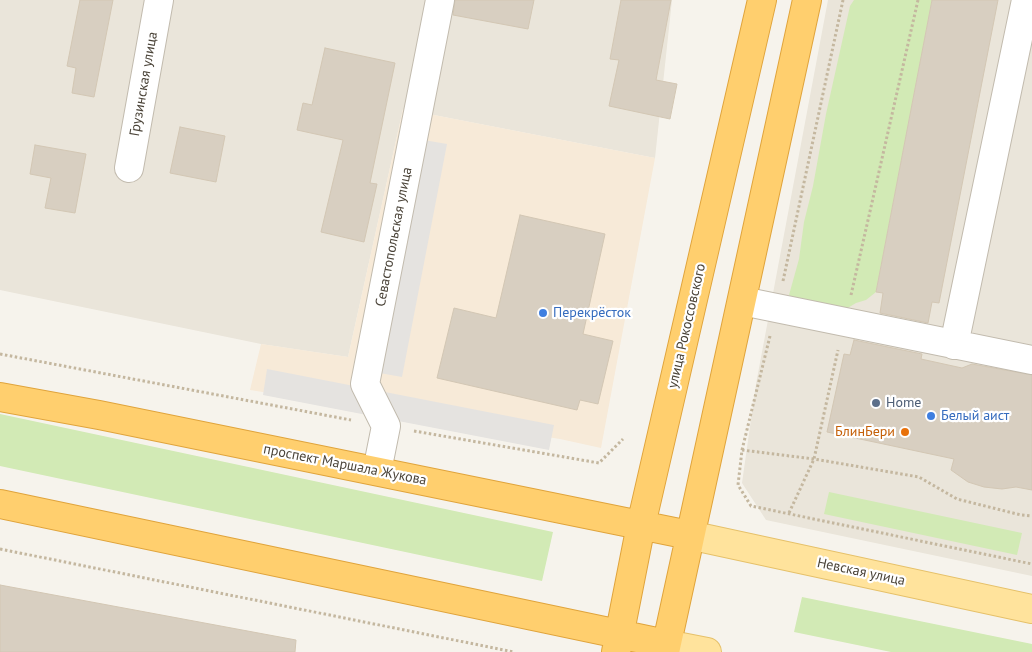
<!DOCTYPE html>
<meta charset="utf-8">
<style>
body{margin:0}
canvas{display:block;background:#f6f3ec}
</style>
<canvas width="1032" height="652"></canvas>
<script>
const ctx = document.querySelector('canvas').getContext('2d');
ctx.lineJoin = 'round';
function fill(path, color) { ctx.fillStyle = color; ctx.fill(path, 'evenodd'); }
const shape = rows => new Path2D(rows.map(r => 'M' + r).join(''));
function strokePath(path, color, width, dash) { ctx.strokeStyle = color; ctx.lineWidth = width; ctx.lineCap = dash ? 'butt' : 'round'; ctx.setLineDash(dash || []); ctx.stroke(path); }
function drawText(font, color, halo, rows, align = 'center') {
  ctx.font = font + ' "PT Sans",sans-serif'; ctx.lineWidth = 4.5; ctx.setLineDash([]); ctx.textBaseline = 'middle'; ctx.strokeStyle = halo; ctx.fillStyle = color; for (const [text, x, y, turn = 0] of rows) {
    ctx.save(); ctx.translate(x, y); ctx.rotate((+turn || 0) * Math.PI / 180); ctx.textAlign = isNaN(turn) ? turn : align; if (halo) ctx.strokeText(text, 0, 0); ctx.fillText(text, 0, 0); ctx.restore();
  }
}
const residential = shape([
 [0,0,672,0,655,158,403,109,348,357,261,344,0,290],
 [828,0,1032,0,1032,576,766,520,742,483,756,384]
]);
const commercial = shape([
 [403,109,655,158,601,448,560,439,250,390,261,344,348,357]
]);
const green = shape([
 [854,0,932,0,876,292,866,300,856,303,836,315,804,307,789,295,799,259,804,222,813,186,826,114,850,6],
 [0,414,553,532,542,581,0,466],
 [829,492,1022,533,1017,555,824,514],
 [802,597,1032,644,1032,652,891,652,794,632]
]);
const parking = shape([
 [418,139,447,144,402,377,374,372],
 [267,369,554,425,549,450,263,395]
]);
const building = shape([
 [80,0,113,0,94,97,72,93,76,68,67,66,80,0],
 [455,0,534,0,528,29,453,15,455,0],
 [621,0,671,0,656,80,677,84,670,119,609,106,619,60,610,59,621,0],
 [932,0,998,0,939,303,932,302,928,323,880,313,883,293,876,292,932,0],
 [325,48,395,63,370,183,377,184,364,242,321,232,343,140,297,130,303,103,312,105,325,48],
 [180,127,225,136,216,182,170,173,180,127],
 [35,145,86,154,75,213,45,208,51,178,30,174,35,145],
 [520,215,605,234,583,334,613,341,598,404,580,400,577,410,437,378,454,308,496,318,520,215],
 [854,340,922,354,921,359,962,368,972,364,1032,375,1032,490,1016,487,1002,489,984,487,968,482,951,470,954,459,827,432,844,354,850,355,854,340],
 [0,585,296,640,295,652,0,652,0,585]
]);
const path = shape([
 [783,281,843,0],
 [851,295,918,0],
 [770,336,742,450,738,485,751,506,1032,564],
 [0,354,351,420],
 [414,431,599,463,623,439],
 [742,450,814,459,919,477,957,499,1021,515,1032,516],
 [789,513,814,459,838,350],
 [0,549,514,652]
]);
const minor = shape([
 [129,168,159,0],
 [742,301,1032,360],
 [954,345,1026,0],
 [377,471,386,426,365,384,440,0]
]);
const major = shape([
 [689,535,1032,609],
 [666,644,707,652]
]);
const highway = shape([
 [0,397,99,415,689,535],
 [0,504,666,644],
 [616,652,641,525,762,0],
 [665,652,807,0]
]);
const markers = [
 [543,313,5,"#3f7fe0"],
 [876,403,5,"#5c6f8a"],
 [931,416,5,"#3f7fe0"],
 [905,432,5,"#e8710a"]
];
const streetNames = [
 ["Грузинская улица",144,84,-80],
 ["Севастопольская улица",394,237,-79],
 ["улица Рокоссовского",687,326,-77],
 ["проспект Маршала Жукова",345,465,11],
 ["Невская улица",861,572,12]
];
const shopNames = [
 ["Перекрёсток",553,313],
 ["Белый аист",941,416]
];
const serviceNames = [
 ["Home",886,403]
];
const foodNames = [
 ["БлинБери",895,432]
];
fill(residential, '#eae5da');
fill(commercial, '#f7ead8');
fill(green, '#d2eab5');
fill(parking, '#e5e3e0');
fill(building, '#d8cfc1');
strokePath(building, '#d3c7b4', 1);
strokePath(minor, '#c2bbae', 30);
strokePath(major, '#e6c16a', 30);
strokePath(highway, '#e0a43c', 30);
strokePath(path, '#c4b79f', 3, [2.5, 2.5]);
strokePath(minor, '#fff', 28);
strokePath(major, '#ffe39c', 28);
strokePath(highway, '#ffcf6e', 28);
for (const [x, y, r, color] of markers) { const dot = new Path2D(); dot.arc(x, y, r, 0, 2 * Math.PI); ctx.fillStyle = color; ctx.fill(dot); strokePath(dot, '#fff', 2); }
drawText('14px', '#4b4439', '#fff', streetNames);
drawText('14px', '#366cbe', '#fff', shopNames, 'left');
drawText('14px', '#4e5e75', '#fff', serviceNames, 'left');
drawText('14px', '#c56008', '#fff', foodNames, 'right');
</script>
